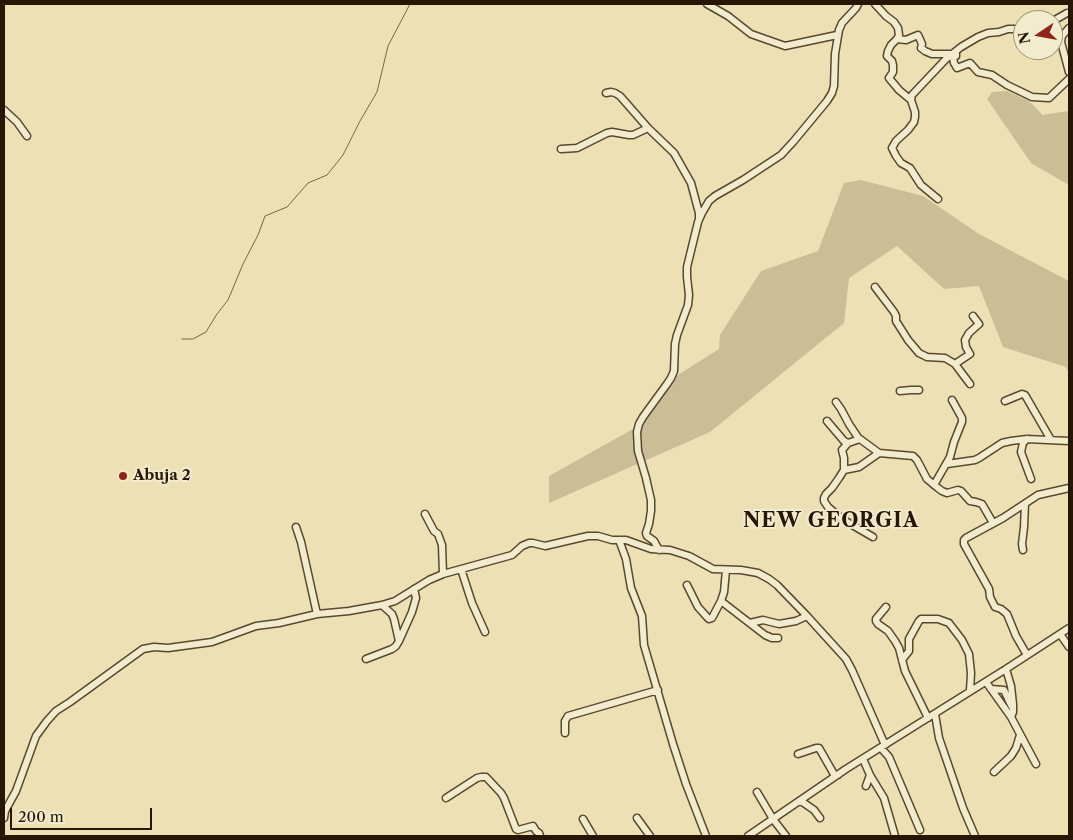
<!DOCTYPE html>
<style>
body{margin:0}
#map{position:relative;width:1073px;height:840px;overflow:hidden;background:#ede0b4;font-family:"Libre Caslon Text",serif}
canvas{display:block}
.frame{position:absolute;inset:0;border:5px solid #261603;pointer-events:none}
.north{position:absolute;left:1013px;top:10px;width:50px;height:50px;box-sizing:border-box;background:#f3ebce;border:1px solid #a1967d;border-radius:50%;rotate:258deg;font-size:14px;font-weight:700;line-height:20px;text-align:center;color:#261603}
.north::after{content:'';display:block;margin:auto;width:18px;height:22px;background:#8f2418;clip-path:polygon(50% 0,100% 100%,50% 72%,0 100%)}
.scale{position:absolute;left:10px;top:808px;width:142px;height:22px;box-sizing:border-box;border:2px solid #261603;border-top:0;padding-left:6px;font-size:15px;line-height:18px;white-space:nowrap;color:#261603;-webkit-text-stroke:4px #f3ebce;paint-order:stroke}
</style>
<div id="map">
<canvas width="1073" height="840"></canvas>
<div class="frame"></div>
<div class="north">N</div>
<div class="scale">200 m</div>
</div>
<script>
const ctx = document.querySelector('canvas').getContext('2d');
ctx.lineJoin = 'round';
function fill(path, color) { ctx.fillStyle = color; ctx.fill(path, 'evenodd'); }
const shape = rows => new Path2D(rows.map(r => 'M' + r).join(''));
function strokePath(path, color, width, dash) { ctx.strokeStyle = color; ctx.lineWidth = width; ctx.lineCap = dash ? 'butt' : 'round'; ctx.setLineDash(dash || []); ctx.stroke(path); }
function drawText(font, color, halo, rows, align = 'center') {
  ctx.font = font + ' "Libre Caslon Text",serif'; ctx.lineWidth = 4; ctx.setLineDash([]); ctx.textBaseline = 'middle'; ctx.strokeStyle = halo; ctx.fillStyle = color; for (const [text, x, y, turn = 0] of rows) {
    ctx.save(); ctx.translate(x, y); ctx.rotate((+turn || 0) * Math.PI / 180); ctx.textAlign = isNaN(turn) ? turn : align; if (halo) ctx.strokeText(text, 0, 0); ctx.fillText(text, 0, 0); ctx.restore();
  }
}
const green = shape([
 [1007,91,1029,101,1043,115,1068,111,1069,113,1069,185,1031,163,987,99,992,92],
 [861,180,923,196,979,234,1069,281,1069,374,1066,367,1003,347,979,286,944,289,897,246,849,278,844,323,710,432,549,503,549,476,633,429,656,401,665,383,719,349,720,335,761,271,818,251,844,183]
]);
const stream = shape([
 [182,339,193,339,206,332,217,314,228,300,243,264,258,235,265,216,287,207,308,183,327,175,343,155,360,121,377,92,388,46,410,4]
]);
const minor = shape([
 [707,4,728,16,751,34,785,46,837,35],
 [875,4,886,16,894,22,898,28,899,35,897,39,891,45,888,51,887,56,892,61,893,65,893,72,889,78,899,90,911,100],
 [1053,21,1067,13],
 [1069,28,1062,36,1061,42,1069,72],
 [1017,29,1019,38,1023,45],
 [897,39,906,40,918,35,922,44,921,48,925,51,932,54,956,54,956,56,953,57,954,63,957,68,970,63,978,72,992,75,1007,85,1032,97,1049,98,1069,79],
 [1029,50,1035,55],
 [606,93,611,92,615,93,620,96,648,128,674,153,691,183,699,213,699,219],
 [4,110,17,122,27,136],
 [561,149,577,148,607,133,612,132,629,135,633,135,648,128],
 [938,199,921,185,910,168,901,163,896,156,892,148,896,141,908,130,914,122,915,117,915,112,911,100,912,95,946,59,961,47,978,37,988,33,999,32,1008,29,1017,29,1023,32],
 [875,287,894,312,896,316,896,321,908,340,919,353,927,357,945,358,955,364,970,354,966,347,965,340,969,333,979,324,973,316],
 [955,364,970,384],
 [900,391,911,390,919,390],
 [1005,401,1022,394,1025,395,1051,440],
 [836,402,841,409,849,424,859,439],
 [827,421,844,441,848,443],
 [1027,439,1023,443,1021,452,1031,479],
 [947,464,975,460,979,458,1002,443,1011,441,1027,439,1069,441],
 [844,470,844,458,842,450,848,443,860,439,879,453],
 [934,485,950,457,954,442,962,422,962,418,952,400],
 [425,514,434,531,438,534,442,545,443,574],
 [296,527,301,542,317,614],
 [873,537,842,519,828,507,824,501,824,498,826,494,832,488,839,478,844,470,859,467,879,453,913,456,917,460,927,479,938,488,942,491,947,493,958,490,961,491,970,501,976,502,982,504,993,523],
 [619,540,626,559,631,588,642,616,644,645,673,744,686,784,706,836],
 [659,550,654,541,647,536,646,533,649,524,651,511,651,500,646,478,638,451,637,432,639,424,643,417,667,384,671,378,674,371,675,344,677,335,688,305,689,295,687,277,687,267,698,222,702,213,709,201,715,196,743,180,781,155,793,142,827,101,832,93,834,86,835,54,839,30,842,23,856,8,858,4],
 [1023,550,1022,544,1024,527,1025,504],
 [461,569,472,603,485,632],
 [687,585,698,607,707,617,709,619,712,618,721,601,724,592,726,570],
 [721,601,765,635,772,638,778,638],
 [886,607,876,619,876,621,878,624,888,631,895,641,899,648,905,671,928,718],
 [750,623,763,620,779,624,796,621,807,616],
 [1060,634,1069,647],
 [399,641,412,612,416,598,414,589],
 [1027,655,1016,636,1007,614,1001,609,995,607,990,597,989,589,964,544,964,540,966,538,1003,518,1038,495,1069,488],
 [366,659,392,649,396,646,399,641,394,619,392,614,382,605],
 [902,660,909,651,909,639,919,621,921,619,938,619,949,623,962,640,969,654,971,673,970,691],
 [1006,669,1011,686,1013,704,1013,712,1011,717],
 [986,682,1011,717,1036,764],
 [991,689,1004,690,1010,703,1012,707],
 [935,714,939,738,963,808,975,836],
 [565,733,565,721,568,716,658,690],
 [881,748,889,757,920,830],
 [798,754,816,748,819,748,835,776,838,775],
 [863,759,870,775,866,786],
 [994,772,1011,756,1016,748,1020,735],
 [870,775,884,798,895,836],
 [757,792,773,819,786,836],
 [446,798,477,778,481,777,486,777,501,793,504,798,516,829,518,830,533,826,536,831,539,833,540,836],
 [801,801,814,810,820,818],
 [4,818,5,811,16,791,36,736,47,721,56,711,70,702,143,649,154,647,168,648,212,642,256,626,279,623,317,614,349,611,382,605,395,601,429,580,443,574,512,555,522,546,529,543,533,543,545,546,588,536,598,536,612,540,626,540,651,549,670,550,689,556,713,569,741,570,758,573,769,579,777,585,807,616,846,659,852,670,885,745],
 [637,818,650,836],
 [583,819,593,836],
 [748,836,846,769,1006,669,1069,628]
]);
const markers = [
 [123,476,5,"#8f2418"]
];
const poiNames = [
 ["Abuja 2",133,476]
];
const districtNames = [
 ["NEW GEORGIA",831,521]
];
fill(green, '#cbbe96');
strokePath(stream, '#756649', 1);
strokePath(minor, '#58482f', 9);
strokePath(minor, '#f3ebce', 6);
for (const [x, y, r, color] of markers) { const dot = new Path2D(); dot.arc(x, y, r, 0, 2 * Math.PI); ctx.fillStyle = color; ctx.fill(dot); strokePath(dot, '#f3ebce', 2); }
drawText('bold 15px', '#261603', '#f3ebce', poiNames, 'left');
ctx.letterSpacing = '1px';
drawText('bold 20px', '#261603', '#f3ebce', districtNames);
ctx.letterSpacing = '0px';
</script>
